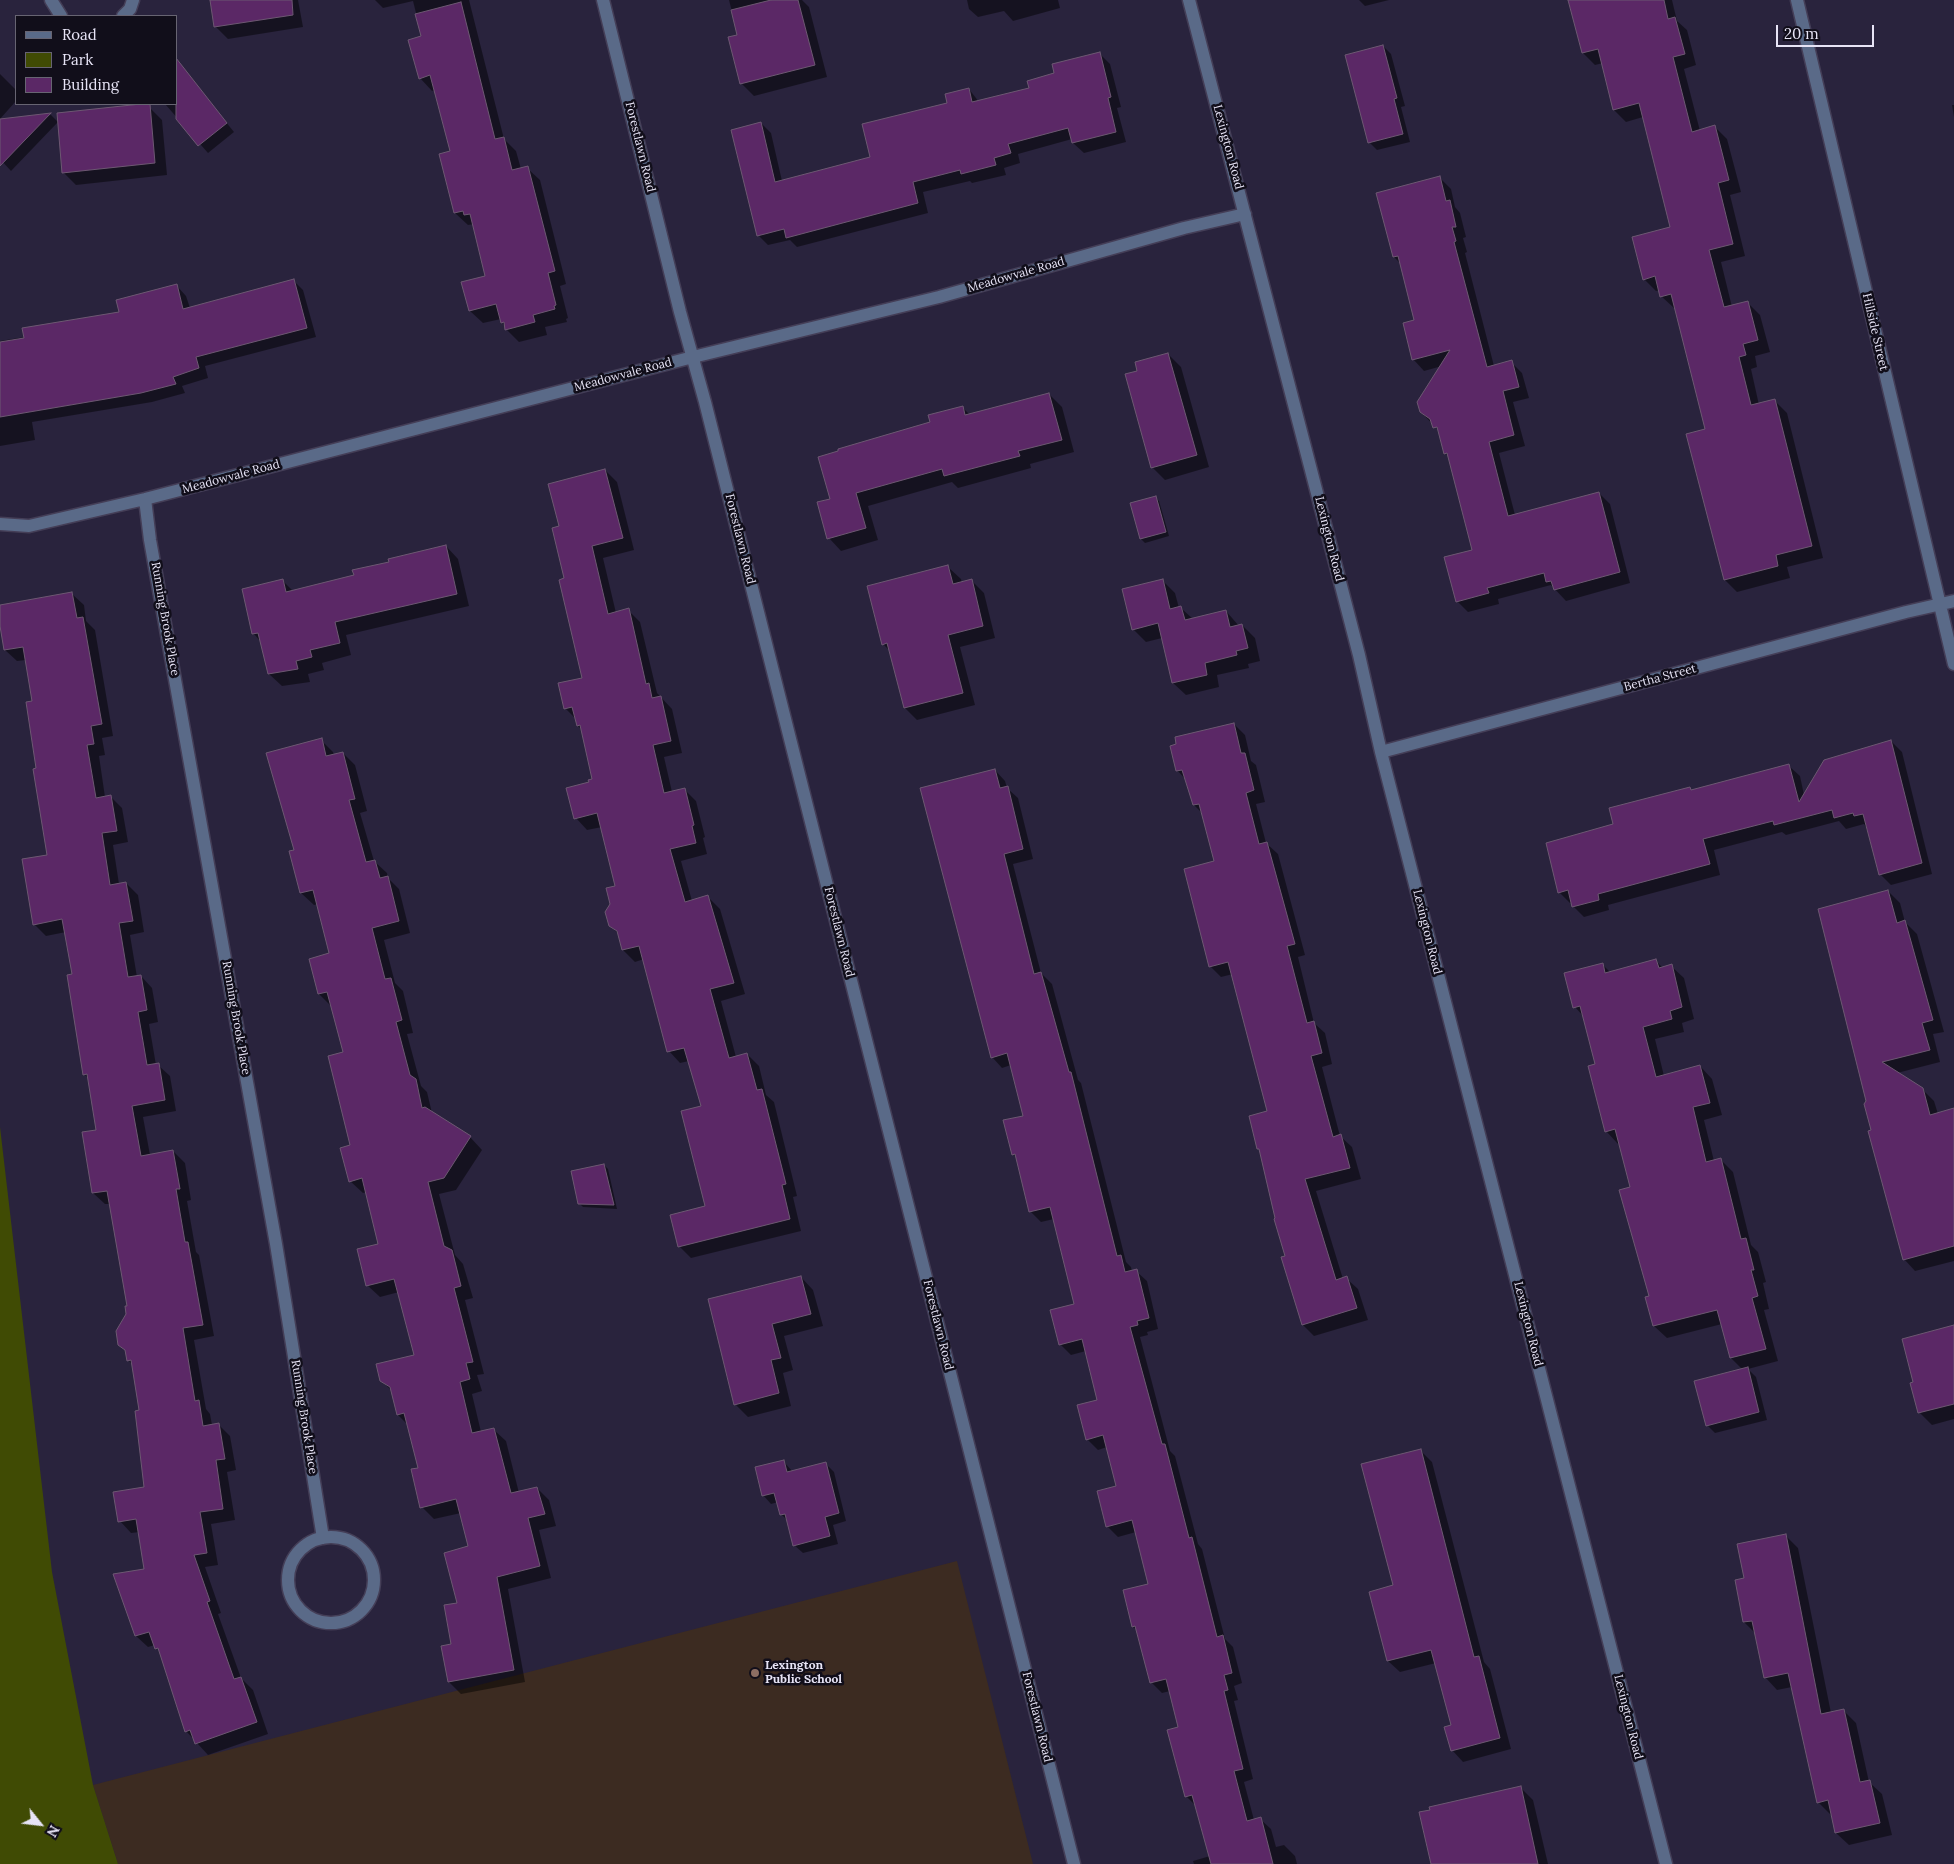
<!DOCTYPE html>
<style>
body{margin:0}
#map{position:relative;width:1954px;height:1864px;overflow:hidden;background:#29233d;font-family:Lora,serif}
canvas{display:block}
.legend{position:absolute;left:15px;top:15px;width:162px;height:90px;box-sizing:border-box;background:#110e1a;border:1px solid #676472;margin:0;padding:6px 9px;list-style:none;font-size:15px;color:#e7e4f6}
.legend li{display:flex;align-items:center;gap:10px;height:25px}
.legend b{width:25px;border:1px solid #676472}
.north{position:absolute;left:15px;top:1799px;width:50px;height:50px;-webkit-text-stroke:4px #110e1a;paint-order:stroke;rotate:119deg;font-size:14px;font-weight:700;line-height:20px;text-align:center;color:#e7e4f6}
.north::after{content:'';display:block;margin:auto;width:18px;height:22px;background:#e7e4f6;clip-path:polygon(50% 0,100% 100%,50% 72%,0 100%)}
.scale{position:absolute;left:1776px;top:25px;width:98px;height:22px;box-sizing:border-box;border:2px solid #e7e4f6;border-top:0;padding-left:6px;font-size:15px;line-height:18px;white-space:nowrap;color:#e7e4f6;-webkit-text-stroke:4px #110e1a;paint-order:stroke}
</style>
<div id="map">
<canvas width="1954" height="1864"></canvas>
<ul class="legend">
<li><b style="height:6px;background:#5a6a88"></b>Road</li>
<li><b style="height:14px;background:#404b04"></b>Park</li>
<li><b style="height:14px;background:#5b2866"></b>Building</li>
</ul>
<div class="north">N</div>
<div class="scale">20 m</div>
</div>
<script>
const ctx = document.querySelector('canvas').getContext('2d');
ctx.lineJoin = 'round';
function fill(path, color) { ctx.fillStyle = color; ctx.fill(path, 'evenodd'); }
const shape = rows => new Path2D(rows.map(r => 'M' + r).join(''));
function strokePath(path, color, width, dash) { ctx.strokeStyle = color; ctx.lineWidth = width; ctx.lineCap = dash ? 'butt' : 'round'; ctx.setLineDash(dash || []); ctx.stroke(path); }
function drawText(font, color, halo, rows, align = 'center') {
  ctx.font = font + ' Lora,serif'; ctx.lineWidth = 5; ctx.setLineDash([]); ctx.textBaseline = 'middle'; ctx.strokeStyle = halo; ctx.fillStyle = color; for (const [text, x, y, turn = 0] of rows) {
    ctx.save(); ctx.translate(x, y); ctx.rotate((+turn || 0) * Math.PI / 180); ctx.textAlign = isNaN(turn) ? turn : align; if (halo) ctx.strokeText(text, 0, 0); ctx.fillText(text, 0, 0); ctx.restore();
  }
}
const education = shape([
 [957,1561,1033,1864,118,1864,93,1785]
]);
const green = shape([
 [0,1127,52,1572,93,1785,118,1864,0,1864]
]);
const shadow = shape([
 [211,0,298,0,303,27,228,39,216,27],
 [375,0,469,0,504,139,516,151,521,169,527,168,540,180,566,284,560,286,568,318,566,319,567,322,545,327,547,335,519,342,506,329,501,319,483,323,470,311,486,277,474,224,468,225,455,213,451,152,435,90,432,91,420,78,422,37,413,1,383,8],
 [729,0,802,0,809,7,827,77,754,96,741,83,738,36],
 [967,0,1058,0,1060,8,1013,21,1004,11,978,17,969,9],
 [1359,0,1389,0,1365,6],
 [1569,0,1672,0,1677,21,1687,30,1696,65,1684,69,1700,131,1715,127,1727,139,1741,192,1730,195,1745,256,1721,262,1732,307,1748,303,1760,315,1770,352,1755,356,1757,367,1751,369,1759,405,1775,401,1787,413,1823,558,1787,567,1790,578,1737,592,1725,580,1707,430,1675,308,1674,308,1661,296,1660,290,1656,291,1644,279,1672,228,1643,117,1626,122,1614,110,1603,63,1595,65,1583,53],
 [1383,46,1391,54,1405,106,1401,107,1410,142,1377,150,1369,142],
 [1099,53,1110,64,1121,107,1117,108,1126,142,1084,153,1073,143,1072,139,1018,154,1020,163,1004,168,1006,175,972,183,970,181,923,192,928,213,797,247,790,240,768,245,758,235,761,123,771,133,782,181,872,158,969,89,979,102,1030,89,1056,74],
 [0,74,16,90,16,101,0,119],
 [187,74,234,132,208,153,165,104,176,104],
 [1952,105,1954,105,1954,117],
 [149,107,162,120,167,175,76,185,64,173],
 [51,115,58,122,11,171,0,159,0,120],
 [1440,178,1451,189,1455,207,1460,213,1466,237,1463,238,1467,252,1465,253,1494,366,1511,362,1522,373,1529,398,1513,402,1525,446,1499,453,1515,515,1599,493,1610,504,1630,583,1566,601,1551,585,1498,599,1499,604,1468,612,1457,601,1473,551,1450,458,1445,453,1440,432,1421,412,1442,366,1424,371,1413,359,1415,321,1401,264,1394,257],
 [294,281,303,290,316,337,205,366,208,378,182,386,185,393,152,402,32,422,35,440,0,446,0,341,25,337,120,313,177,286,186,296,190,308],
 [1168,354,1181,367,1209,467,1165,480,1152,467,1139,372],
 [1049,394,1062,407,1074,452,1030,464,1031,468,958,488,952,482,868,506,878,540,841,551,829,538,832,500,931,423,962,407,970,415],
 [605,470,617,482,634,550,603,558,616,613,628,610,640,622,657,693,672,709,682,753,664,757,672,792,684,789,696,801,705,837,703,838,707,854,681,861,692,901,708,897,720,909,745,994,721,1001,736,1057,747,1054,759,1066,766,1095,774,1102,797,1196,793,1197,801,1231,691,1258,679,1246,706,1207,702,1107,689,1061,680,1063,669,1051,644,959,635,962,623,950,620,935,610,926,611,904,616,887,602,827,587,830,576,818,591,783,594,780,582,730,578,726,577,720,565,708,583,679,566,579,560,527],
 [1155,497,1159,501,1169,536,1145,543,1141,539,1131,504],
 [446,546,458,559,469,606,346,635,351,655,322,663,324,670,308,674,310,682,282,686,269,674,261,642,254,634,282,580,293,591,355,576,390,563],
 [948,567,961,579,962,583,971,580,984,593,995,638,960,647,975,705,917,720,905,708,891,652,883,644],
 [1163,581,1175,593,1179,608,1181,608,1193,619,1226,611,1239,626,1242,625,1255,638,1260,661,1248,664,1249,668,1217,675,1219,687,1186,695,1173,683,1162,638,1146,642,1133,629],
 [72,594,84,605,86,621,95,630,113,736,102,738,105,755,99,756,105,797,110,796,122,808,128,842,113,845,119,884,126,883,138,895,144,932,130,935,137,977,141,976,152,988,158,1022,149,1024,156,1065,158,1065,170,1076,176,1111,143,1117,150,1155,173,1151,185,1163,191,1200,187,1201,196,1252,199,1255,214,1336,194,1340,206,1409,210,1414,212,1425,218,1424,230,1436,236,1470,227,1472,235,1520,211,1524,218,1565,205,1567,221,1613,218,1614,241,1678,253,1690,268,1734,208,1755,186,1731,161,1653,155,1645,148,1647,136,1636,115,1575,146,1570,140,1532,131,1533,120,1521,146,1488,141,1411,133,1365,128,1360,128,1307,110,1204,105,1204,93,1193,97,1131,89,1079,84,1074,73,975,66,932,46,936,34,924,49,856,38,769,33,702,26,660,17,661,5,650,0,618,0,606],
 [1234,724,1245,735,1251,761,1256,765,1265,802,1256,804,1266,843,1278,854,1305,955,1298,957,1314,1023,1325,1033,1332,1064,1322,1067,1340,1136,1352,1147,1361,1179,1316,1191,1343,1279,1346,1278,1358,1289,1368,1320,1314,1336,1303,1325,1282,1258,1287,1257,1268,1112,1233,974,1221,977,1210,966,1216,862,1203,814,1194,805,1186,780,1177,770],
 [321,740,333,752,334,755,343,753,355,765,367,811,360,813,374,861,387,873,388,878,399,889,410,933,384,940,395,983,403,991,413,1033,407,1034,421,1086,427,1092,432,1113,470,1137,482,1150,456,1190,439,1194,455,1255,463,1264,473,1298,465,1300,484,1374,477,1375,482,1391,472,1394,481,1432,493,1429,506,1441,519,1493,537,1488,549,1500,556,1526,539,1530,551,1578,508,1589,525,1682,461,1694,449,1682,459,1604,469,1547,461,1513,434,1519,422,1507,420,1469,408,1425,398,1415,393,1392,381,1380,415,1356,399,1292,380,1297,367,1285,379,1245,366,1192,363,1193,350,1181,352,1146,344,1053,331,1006,319,994,331,954,318,904,314,905,301,893,291,852,295,851],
 [1891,741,1902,752,1932,874,1891,885,1880,874,1866,827,1864,824,1846,829,1839,821,1786,835,1782,832,1714,850,1720,875,1608,905,1609,910,1584,917,1573,906,1572,903,1570,903,1559,892,1615,825,1690,788,1692,791,1789,766,1800,776,1804,795],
 [995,770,1005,781,1007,788,1018,798,1033,859,1013,864,1041,973,1052,984,1078,1080,1081,1083,1126,1262,1131,1267,1132,1272,1136,1271,1147,1281,1158,1329,1147,1332,1148,1335,1140,1337,1170,1451,1175,1456,1198,1544,1202,1549,1225,1639,1233,1647,1242,1683,1234,1686,1238,1700,1234,1701,1253,1779,1244,1782,1254,1820,1260,1819,1271,1829,1276,1847,1284,1845,1295,1856,1297,1864,1194,1864,1193,1861,1210,1856,1197,1807,1186,1796,1179,1728,1170,1691,1162,1693,1151,1682,1138,1631,1133,1627,1149,1585,1136,1532,1118,1537,1107,1526,1117,1487,1107,1447,1098,1450,1087,1439,1098,1401,1086,1351,1071,1355,1060,1344,1076,1305,1054,1219,1041,1222,1030,1211,1017,1158,1013,1154,1024,1116,1011,1065,1002,1068,992,1057],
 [1888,891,1900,903,1905,922,1917,934,1944,1032,1933,1034,1940,1062,1897,1073,1922,1089,1934,1101,1938,1114,1954,1110,1954,1261,1915,1271,1904,1259,1872,1131],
 [1656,961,1663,968,1671,966,1684,978,1694,1019,1682,1023,1684,1032,1655,1039,1664,1076,1700,1066,1712,1079,1722,1115,1704,1120,1714,1161,1720,1159,1733,1172,1751,1245,1758,1252,1766,1282,1763,1283,1769,1309,1764,1310,1778,1361,1748,1369,1756,1377,1767,1420,1715,1433,1707,1425,1743,1370,1731,1358,1722,1324,1667,1338,1654,1326,1647,1298,1650,1297,1632,1188,1620,1143,1618,1144,1606,1131,1597,1065,1584,1017,1575,1007,1602,964,1611,973],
 [604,1165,608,1169,617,1209,583,1207,579,1203],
 [801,1277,813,1290,823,1326,784,1336,793,1370,783,1373,791,1406,748,1417,735,1404,709,1300],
 [1954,1327,1954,1419,1932,1425,1919,1412],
 [1420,1450,1432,1462,1484,1662,1490,1669,1511,1749,1463,1762,1452,1750,1452,1726,1436,1663,1400,1672,1388,1661,1394,1586],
 [784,1462,793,1472,826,1464,834,1472,846,1521,833,1525,838,1544,803,1553,794,1545,788,1521,781,1514,778,1502,771,1504,763,1495],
 [1786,1536,1798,1548,1831,1713,1843,1710,1856,1723,1869,1782,1882,1794,1892,1835,1849,1845,1836,1833,1832,1814,1831,1815,1818,1802,1792,1687,1777,1690,1765,1677,1756,1634,1744,1622,1736,1581,1745,1579],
 [1520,1787,1533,1800,1548,1864,1448,1864]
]);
const building = shape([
 [210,0,292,0,293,15,214,27,210,0],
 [771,0,798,0,815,65,740,84,728,37,737,35,731,10,771,0],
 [1568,0,1664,0,1668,19,1675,17,1685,54,1673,57,1692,132,1715,125,1729,180,1718,183,1733,244,1709,250,1724,307,1748,301,1758,340,1743,344,1746,355,1739,357,1751,405,1775,399,1812,546,1776,555,1778,566,1724,580,1686,434,1705,429,1671,294,1660,297,1655,276,1643,280,1632,237,1670,227,1639,103,1613,110,1598,49,1582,53,1568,0],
 [461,2,495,139,504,137,512,170,528,166,555,271,548,273,556,305,554,306,555,309,533,315,535,322,505,330,504,322,501,323,496,304,469,311,461,282,485,276,470,214,464,215,463,211,454,213,439,154,450,151,430,75,419,79,408,40,421,36,415,14,461,2],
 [1383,45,1397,98,1394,99,1403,134,1368,143,1345,55,1383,45],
 [1100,52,1111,97,1108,98,1116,132,1072,143,1068,128,1008,144,1011,153,994,158,996,165,961,174,960,170,913,182,918,203,786,238,784,229,757,236,731,130,761,122,775,182,870,157,862,124,947,103,945,94,969,88,972,102,1029,88,1027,81,1054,73,1052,64,1100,52],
 [176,58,227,123,198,146,176,119,176,58],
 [141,104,150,104,155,163,62,173,57,113,141,104],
 [51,113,0,166,0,119,51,113],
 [1440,176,1446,201,1450,200,1456,227,1452,227,1456,241,1454,242,1487,367,1512,360,1519,387,1503,391,1514,435,1489,442,1508,516,1599,492,1620,572,1554,590,1551,581,1546,582,1544,573,1487,588,1489,593,1456,602,1444,557,1472,550,1447,453,1444,454,1437,427,1433,428,1430,419,1420,412,1417,402,1450,350,1412,360,1403,323,1414,320,1398,256,1393,257,1376,193,1440,176],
 [294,279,307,328,196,357,199,368,173,377,176,384,141,393,0,417,0,342,24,338,22,328,119,312,116,300,177,284,183,309,294,279],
 [1168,353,1197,455,1151,468,1125,374,1137,371,1135,362,1168,353],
 [1049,393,1062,440,1018,451,1020,456,944,476,942,469,856,493,866,528,827,539,817,502,830,499,818,457,838,451,838,449,930,422,928,415,963,406,965,415,1049,393],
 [605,469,623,538,592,546,608,614,629,608,646,684,649,683,652,698,661,696,671,741,653,745,664,793,685,788,694,825,692,826,696,843,670,849,685,902,708,895,734,983,710,989,729,1058,747,1053,757,1090,762,1089,786,1184,782,1185,790,1219,678,1247,670,1215,705,1206,681,1111,701,1106,684,1048,667,1052,639,946,622,950,617,931,609,926,605,912,610,904,606,888,615,886,597,813,574,819,566,788,589,782,588,780,592,779,580,725,577,726,572,707,564,709,558,683,582,678,559,580,564,578,552,528,559,526,548,484,605,469],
 [1156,496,1166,532,1140,539,1130,503,1156,496],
 [446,545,457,594,335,622,340,643,310,650,312,657,296,661,298,669,268,674,258,633,252,634,242,589,283,579,286,592,354,575,352,570,389,562,388,559,446,545],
 [948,565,953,584,972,579,983,626,948,635,963,693,904,708,887,643,882,645,867,586,948,565],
 [1163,579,1170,609,1181,606,1185,620,1226,610,1230,627,1242,624,1248,648,1236,651,1237,655,1205,663,1207,675,1172,683,1158,623,1132,630,1122,589,1163,579],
 [72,592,77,618,83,617,102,724,91,726,94,744,87,745,96,798,111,795,117,831,102,833,110,885,126,882,133,921,119,923,128,977,141,975,147,1010,138,1012,147,1065,159,1063,165,1100,132,1106,141,1156,173,1150,180,1189,176,1189,185,1242,188,1242,203,1325,183,1328,195,1401,199,1400,203,1426,219,1423,225,1459,216,1460,223,1509,200,1512,207,1553,194,1555,210,1601,207,1602,234,1679,241,1677,257,1722,195,1744,190,1730,185,1732,158,1648,155,1649,149,1632,135,1636,113,1574,144,1569,136,1519,118,1522,113,1492,144,1487,135,1411,139,1410,131,1360,127,1361,125,1350,118,1345,116,1331,126,1314,125,1306,127,1306,107,1191,92,1193,82,1132,96,1130,87,1074,83,1075,67,975,72,974,62,919,33,925,22,859,47,855,33,769,36,768,26,702,32,701,23,647,4,650,0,626,0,605,72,592],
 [1234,723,1241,753,1245,753,1254,790,1246,793,1259,844,1267,842,1295,944,1287,946,1307,1023,1314,1021,1322,1053,1311,1056,1333,1137,1341,1134,1350,1168,1305,1179,1336,1280,1347,1276,1357,1308,1302,1325,1281,1257,1285,1256,1274,1219,1275,1218,1259,1149,1257,1149,1249,1116,1267,1111,1228,962,1209,967,1184,869,1214,861,1199,804,1193,805,1182,770,1176,771,1170,746,1176,744,1175,737,1234,723],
 [322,738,326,756,343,752,355,799,349,800,366,862,375,860,380,878,388,876,399,921,372,928,385,979,391,978,402,1020,396,1022,410,1075,416,1079,422,1108,425,1107,471,1136,444,1178,428,1182,444,1246,452,1250,461,1286,454,1288,473,1362,466,1363,470,1379,460,1382,472,1433,494,1428,511,1493,537,1487,545,1514,528,1518,540,1566,497,1577,514,1670,448,1682,441,1646,451,1644,444,1605,457,1603,444,1553,468,1546,456,1499,420,1508,411,1469,418,1468,404,1413,397,1415,390,1387,380,1381,376,1364,414,1355,394,1279,366,1286,357,1249,378,1244,362,1178,349,1182,340,1148,350,1145,328,1056,343,1052,327,992,318,994,309,959,329,953,313,890,300,893,289,851,294,850,266,753,322,738],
 [1891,740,1922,863,1879,875,1863,814,1854,816,1853,813,1834,818,1832,810,1774,825,1773,821,1703,839,1710,864,1598,894,1599,900,1572,907,1568,890,1558,893,1546,843,1613,824,1609,808,1690,787,1691,790,1789,764,1799,802,1824,760,1891,740],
 [995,769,1000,788,1008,786,1023,849,1004,854,1034,974,1041,972,1069,1072,1071,1072,1117,1256,1121,1255,1125,1272,1137,1269,1149,1318,1137,1321,1138,1325,1130,1327,1162,1444,1165,1444,1189,1538,1192,1537,1217,1637,1223,1635,1232,1673,1224,1675,1228,1690,1224,1691,1243,1769,1234,1771,1247,1821,1261,1817,1273,1864,1211,1864,1192,1795,1185,1797,1167,1730,1178,1727,1166,1679,1150,1683,1135,1626,1132,1627,1123,1590,1148,1584,1132,1520,1106,1527,1097,1491,1116,1486,1103,1435,1086,1440,1077,1405,1097,1400,1082,1339,1059,1345,1050,1310,1074,1304,1050,1207,1029,1212,1015,1154,1012,1155,1003,1120,1023,1116,1007,1053,991,1058,920,788,995,769],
 [1888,890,1897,923,1905,920,1933,1020,1922,1023,1930,1050,1882,1062,1923,1088,1930,1115,1954,1108,1954,1246,1903,1260,1868,1131,1871,1130,1864,1104,1866,1101,1818,909,1888,890],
 [1656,959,1659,968,1672,964,1682,1007,1670,1011,1672,1019,1643,1027,1656,1077,1700,1065,1710,1103,1693,1107,1706,1162,1721,1158,1741,1239,1746,1238,1754,1270,1751,1270,1758,1296,1752,1298,1766,1349,1730,1358,1717,1310,1653,1326,1645,1297,1649,1296,1619,1190,1630,1187,1615,1129,1605,1132,1588,1066,1595,1064,1580,1006,1573,1008,1564,973,1603,963,1605,973,1656,959],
 [604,1164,614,1205,578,1204,571,1171,604,1164],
 [801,1276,811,1314,772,1324,781,1358,771,1360,779,1393,734,1405,708,1299,801,1276],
 [1954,1325,1954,1404,1918,1413,1910,1383,1913,1382,1902,1339,1954,1325],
 [1748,1367,1759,1412,1706,1426,1694,1381,1748,1367],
 [1421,1449,1474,1657,1479,1656,1500,1738,1451,1751,1444,1727,1451,1725,1431,1650,1387,1661,1369,1592,1393,1585,1361,1464,1421,1449],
 [784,1460,787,1472,826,1462,839,1513,825,1517,830,1536,793,1546,785,1514,780,1515,774,1493,762,1496,755,1467,784,1460],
 [1786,1534,1821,1714,1844,1709,1860,1782,1870,1780,1880,1823,1835,1833,1828,1800,1817,1803,1788,1673,1764,1678,1752,1621,1743,1622,1735,1580,1744,1578,1737,1544,1786,1534],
 [1521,1786,1538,1864,1431,1864,1419,1812,1430,1810,1429,1807,1521,1786]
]);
const minor = shape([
 [51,0,61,16],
 [603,0,680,312,705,402,1074,1864],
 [1189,0,1359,655,1381,752,1666,1864],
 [1797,0,1954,664],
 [123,16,130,9,133,0],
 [145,499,150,540,276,1244,323,1538],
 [0,524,29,526,145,499,693,357,939,297,1184,228,1245,214],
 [1381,752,1906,612,1954,601],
 '288 1580a43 43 0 1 1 86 0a43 43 0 1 1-86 0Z'
]);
const markers = [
 [755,1673,5,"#8d6e63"]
];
const streetNames = [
 ["Forestlawn Road",640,147,76],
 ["Lexington Road",1228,147,75],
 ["Meadowvale Road",1016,275,-16],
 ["Hillside Street",1875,332,77],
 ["Meadowvale Road",623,375,-15],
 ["Meadowvale Road",231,477,-15],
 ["Forestlawn Road",740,539,76],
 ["Lexington Road",1329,539,76],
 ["Running Brook Place",165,619,80],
 ["Bertha Street",1660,678,-15],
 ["Forestlawn Road",839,932,76],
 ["Lexington Road",1427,932,76],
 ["Running Brook Place",236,1018,80],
 ["Lexington Road",1528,1324,76],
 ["Forestlawn Road",938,1325,76],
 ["Running Brook Place",304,1417,81],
 ["Forestlawn Road",1037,1717,76],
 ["Lexington Road",1628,1717,76]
];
const poiNames = [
 ["Lexington",765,1666],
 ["Public School",765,1680]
];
fill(education, '#3c2b21');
fill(green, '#404b04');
fill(shadow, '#0007');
fill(building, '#5b2866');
strokePath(building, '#6d5872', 1);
strokePath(minor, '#443e57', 15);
strokePath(minor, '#5a6a88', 12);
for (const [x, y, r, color] of markers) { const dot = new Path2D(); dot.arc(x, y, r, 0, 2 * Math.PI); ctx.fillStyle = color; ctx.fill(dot); strokePath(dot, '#110e1a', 2); }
drawText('12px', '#e7e4f6', '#110e1a', streetNames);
drawText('bold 12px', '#e7e4f6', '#110e1a', poiNames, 'left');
</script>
